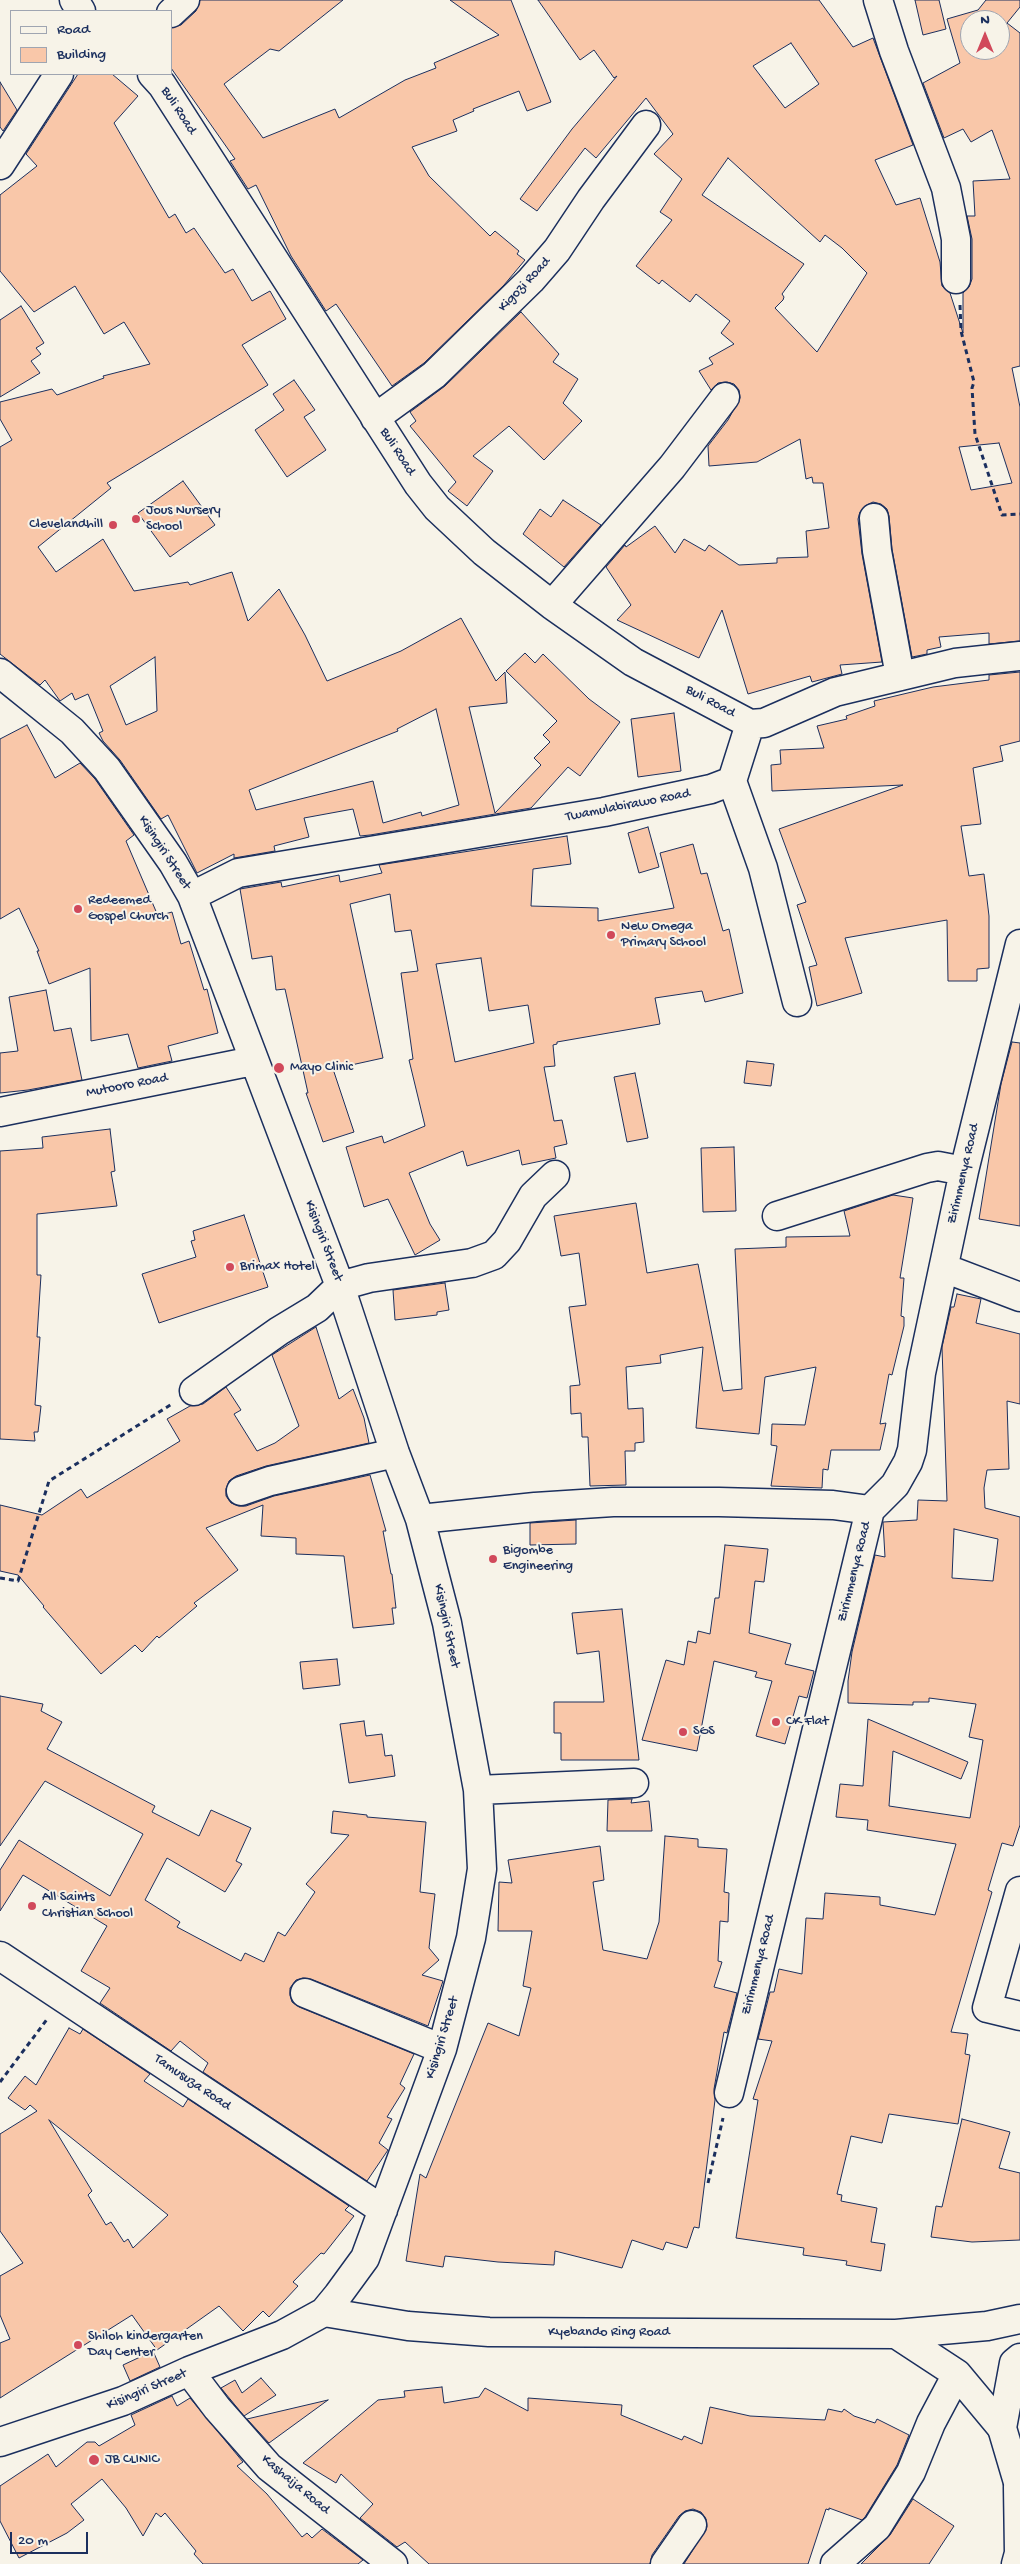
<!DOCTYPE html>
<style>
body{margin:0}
#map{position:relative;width:1020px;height:2564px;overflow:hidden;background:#f7f3e8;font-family:"Gochi Hand",sans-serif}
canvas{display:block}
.legend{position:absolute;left:10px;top:10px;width:162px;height:65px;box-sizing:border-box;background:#f7f3e8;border:1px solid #9fa5b1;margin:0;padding:6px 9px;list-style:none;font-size:15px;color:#1b2f5e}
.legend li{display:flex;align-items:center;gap:10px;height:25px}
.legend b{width:25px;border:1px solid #9fa5b1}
.north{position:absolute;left:960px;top:10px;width:50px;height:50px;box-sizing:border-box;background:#f7f3e8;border:1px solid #9fa5b1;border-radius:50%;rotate:0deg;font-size:14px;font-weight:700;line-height:20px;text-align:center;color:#1b2f5e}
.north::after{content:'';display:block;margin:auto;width:18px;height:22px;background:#d1495b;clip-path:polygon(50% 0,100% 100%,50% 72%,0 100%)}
.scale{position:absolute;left:10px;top:2532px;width:78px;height:22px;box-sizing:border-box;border:2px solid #1b2f5e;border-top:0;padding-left:6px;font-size:15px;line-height:18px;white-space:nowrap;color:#1b2f5e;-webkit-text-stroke:4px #f7f3e8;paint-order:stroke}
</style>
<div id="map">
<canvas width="1020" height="2564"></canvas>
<ul class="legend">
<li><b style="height:6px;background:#f7f3e8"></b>Road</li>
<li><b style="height:14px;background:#f9c7a9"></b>Building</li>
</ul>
<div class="north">N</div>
<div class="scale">20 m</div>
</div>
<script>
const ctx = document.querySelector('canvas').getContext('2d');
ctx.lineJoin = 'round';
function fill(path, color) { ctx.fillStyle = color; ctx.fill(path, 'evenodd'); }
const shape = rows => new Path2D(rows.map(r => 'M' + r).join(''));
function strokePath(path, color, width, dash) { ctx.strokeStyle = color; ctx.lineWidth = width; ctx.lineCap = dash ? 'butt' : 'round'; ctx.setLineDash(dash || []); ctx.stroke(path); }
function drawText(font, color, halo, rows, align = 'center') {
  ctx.font = font + ' "Gochi Hand",sans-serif'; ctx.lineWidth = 4; ctx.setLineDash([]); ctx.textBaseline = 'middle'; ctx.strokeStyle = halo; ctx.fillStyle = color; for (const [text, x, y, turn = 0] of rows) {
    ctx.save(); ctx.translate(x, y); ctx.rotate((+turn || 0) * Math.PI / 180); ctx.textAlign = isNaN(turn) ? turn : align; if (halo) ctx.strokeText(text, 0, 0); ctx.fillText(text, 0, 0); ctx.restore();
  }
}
const building = shape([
 [200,0,343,0,279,51,270,49,224,84,263,138,335,109,339,118,405,80,436,68,434,63,499,35,450,0,511,0,551,102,527,111,519,91,473,109,474,111,453,120,457,131,412,147,429,176,490,236,495,231,519,251,517,254,525,260,504,285,424,363,392,386,336,304,326,311,291,256,256,185,248,189,230,161,235,159,171,68,171,28,181,25,196,11,200,0],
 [538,0,819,0,853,47,873,38,913,145,875,160,896,205,920,198,940,262,942,286,950,293,963,333,963,293,969,287,972,279,972,239,967,216,975,216,973,181,1010,179,992,130,971,142,963,129,944,138,923,83,960,63,947,19,978,10,986,0,1020,0,1020,7,1007,23,1020,33,1020,366,1012,368,1020,407,1020,641,989,644,989,633,939,637,941,647,927,650,927,654,912,657,892,549,889,516,887,509,881,504,873,502,865,506,860,512,858,519,862,554,882,662,840,665,842,674,812,682,810,676,748,694,722,610,699,658,617,620,631,605,606,567,625,545,626,547,655,526,675,553,684,539,705,551,709,545,739,565,777,563,777,558,808,557,806,531,829,528,823,483,813,483,812,477,806,479,800,439,757,462,709,466,708,446,728,420,740,398,739,390,734,384,727,382,718,383,711,390,699,371,713,364,709,358,734,344,721,333,730,321,696,294,690,302,662,280,659,284,636,266,672,220,660,212,682,179,654,154,673,134,646,98,596,158,585,148,537,211,520,199,572,129,617,76,614,78,594,50,580,60,538,0],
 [970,20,1000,20,1000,50,970,50,970,20],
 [791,43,819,84,785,108,753,66,791,43],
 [728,158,820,242,825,235,842,248,867,273,817,352,775,308,783,300,784,297,782,294,804,264,702,195,728,158],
 [999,443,1012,483,971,490,959,447,999,443],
 [915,0,939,0,946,29,923,35,915,0],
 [78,74,112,74,138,96,114,123,169,218,175,214,186,233,194,228,225,273,233,269,252,301,270,291,286,319,242,345,268,385,107,483,111,488,38,547,56,572,103,539,134,591,188,582,190,585,232,572,248,621,279,589,305,635,327,681,401,651,461,618,496,681,505,672,507,703,469,707,495,813,541,765,534,758,550,742,543,735,557,721,506,671,525,653,535,663,543,654,589,699,620,722,580,776,568,767,531,808,370,835,360,836,353,809,304,818,309,837,274,846,275,851,234,858,234,854,197,873,168,815,161,819,120,760,103,741,99,733,103,731,88,694,75,700,72,693,60,701,45,680,40,685,0,654,0,447,12,440,0,419,0,402,52,389,57,395,104,378,103,376,150,364,124,322,104,334,75,286,34,312,0,271,0,195,37,166,26,154,78,74],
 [155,657,157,711,126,725,110,686,155,657],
 [436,709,459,805,422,816,421,812,383,823,373,781,256,810,249,790,398,731,397,729,436,709],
 [0,82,17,110,3,131,0,127,0,82],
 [21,306,44,343,36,348,41,354,31,361,40,373,0,397,0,320,21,306],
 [521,312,559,354,553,362,578,379,563,403,582,421,544,460,509,426,473,456,493,471,467,506,448,491,456,482,410,426,416,421,410,412,445,386,521,312],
 [294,380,315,410,304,417,326,450,287,477,255,430,284,410,273,394,294,380],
 [183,481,215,525,170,557,138,513,183,481],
 [563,500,601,525,564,567,523,534,540,509,551,517,563,500],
 [1020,672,1020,741,1000,746,1003,761,973,768,981,824,961,826,969,876,984,874,989,916,989,968,977,969,977,981,948,981,947,920,845,938,862,993,817,1006,809,967,817,965,797,905,806,902,779,829,903,785,772,791,771,765,781,764,780,750,824,748,817,726,847,719,846,716,875,706,874,701,933,687,989,680,989,675,1020,672],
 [674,713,681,771,638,777,631,719,674,713],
 [27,725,55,778,80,763,95,779,134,835,126,841,158,916,172,912,181,944,189,941,204,990,207,989,218,1033,168,1046,172,1061,138,1068,128,1034,91,1041,90,968,49,984,37,951,39,951,19,908,0,919,0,739,27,725],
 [648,827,659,867,639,873,628,833,648,827],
 [567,836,571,864,533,869,531,906,598,908,598,921,674,908,660,853,693,844,701,874,707,873,723,931,729,929,743,993,705,1002,702,991,655,998,660,1024,557,1042,557,1044,553,1045,555,1066,544,1067,554,1121,562,1120,567,1144,554,1147,556,1158,522,1165,519,1150,467,1166,463,1151,409,1173,430,1224,440,1240,415,1255,388,1199,364,1207,346,1147,382,1136,384,1143,425,1126,409,1060,413,1059,401,973,418,971,411,930,395,932,390,894,350,904,383,1058,333,1069,354,1132,323,1142,306,1093,308,1093,285,989,276,990,272,956,252,959,240,889,281,882,282,887,339,875,340,882,382,873,379,865,567,836],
 [481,958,489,1011,528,1005,534,1043,455,1062,436,964,481,958],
 [46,990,54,1031,71,1028,82,1080,28,1090,0,1093,0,1053,18,1051,9,997,46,990],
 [1012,1042,1020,1043,1020,1226,979,1219,1001,1084,1012,1042],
 [747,1061,774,1064,771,1086,744,1083,747,1061],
 [635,1073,648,1138,627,1142,614,1077,635,1073],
 [110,1129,115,1171,111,1172,117,1206,37,1214,37,1275,41,1275,37,1337,40,1337,35,1405,41,1406,38,1432,34,1432,35,1441,0,1439,0,1151,43,1148,42,1137,110,1129],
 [734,1147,736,1211,703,1212,701,1148,734,1147],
 [893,1195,913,1198,900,1278,904,1278,901,1316,904,1317,904,1326,892,1375,889,1374,880,1424,886,1423,880,1450,831,1450,828,1470,823,1469,822,1488,771,1486,777,1446,771,1445,772,1424,805,1425,816,1367,765,1377,759,1434,696,1428,703,1347,660,1355,661,1363,626,1367,628,1409,643,1408,644,1442,635,1443,635,1451,625,1451,626,1485,590,1486,588,1437,582,1437,581,1413,571,1414,570,1386,580,1385,569,1307,586,1305,579,1253,561,1256,554,1216,636,1203,647,1273,698,1264,723,1391,742,1389,735,1249,786,1247,786,1237,850,1236,844,1211,893,1195],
 [244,1215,268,1287,159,1323,142,1274,196,1257,191,1241,195,1240,193,1231,244,1215],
 [445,1283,449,1310,437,1312,437,1315,395,1320,393,1290,445,1283],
 [957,1294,981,1299,976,1323,1020,1334,1020,1404,1007,1401,1009,1469,987,1470,984,1488,985,1508,1020,1517,1020,1825,1013,1846,1002,1843,988,1890,992,1892,951,2032,968,2034,965,2054,970,2055,958,2124,889,2114,882,2143,851,2136,837,2194,842,2195,841,2201,877,2208,871,2242,885,2244,881,2271,846,2265,847,2261,803,2255,804,2248,736,2238,758,2100,753,2099,772,2041,758,2039,770,1992,774,1992,779,1969,802,1974,806,1918,823,1919,825,1893,880,1897,880,1905,935,1915,956,1844,867,1830,868,1820,836,1817,840,1784,863,1786,868,1719,968,1762,961,1779,893,1751,889,1806,970,1818,983,1740,969,1737,976,1704,929,1698,929,1702,913,1702,913,1705,848,1703,848,1681,852,1652,875,1555,885,1557,883,1522,917,1520,918,1500,947,1501,942,1347,951,1307,954,1307,957,1294],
 [954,1529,998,1539,993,1581,952,1578,954,1529],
 [316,1327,339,1399,353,1389,364,1418,369,1443,266,1466,236,1476,229,1481,226,1489,226,1496,231,1503,239,1506,246,1506,274,1496,370,1475,386,1531,383,1531,391,1574,392,1574,396,1608,392,1608,394,1624,353,1628,344,1556,296,1554,296,1538,261,1536,263,1505,206,1528,238,1570,194,1603,197,1606,159,1638,157,1636,142,1652,135,1645,101,1674,43,1607,44,1606,18,1575,0,1571,0,1505,42,1515,81,1489,87,1498,180,1441,167,1419,190,1406,203,1404,226,1387,241,1410,234,1414,257,1451,275,1443,299,1426,272,1355,316,1327],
 [576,1520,576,1544,530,1545,530,1523,576,1520],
 [725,1545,768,1549,764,1582,755,1581,749,1633,791,1644,785,1664,814,1671,807,1698,799,1696,785,1744,756,1736,772,1681,755,1677,757,1672,714,1661,697,1751,642,1740,666,1660,684,1665,688,1641,696,1643,698,1631,710,1634,715,1598,719,1598,725,1545],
 [622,1609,639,1760,561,1760,561,1733,554,1733,554,1702,604,1702,599,1651,577,1654,572,1613,622,1609],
 [337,1659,340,1685,303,1689,300,1662,337,1659],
 [0,1696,43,1704,41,1711,62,1722,47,1749,155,1806,152,1812,199,1836,211,1810,251,1828,236,1861,242,1864,225,1892,167,1858,145,1900,180,1922,177,1927,241,1961,245,1953,264,1962,278,1932,285,1936,315,1892,306,1884,349,1835,331,1833,333,1811,367,1815,367,1817,426,1822,420,1892,435,1894,429,1948,439,1960,422,1975,443,1981,428,2026,311,1979,303,1978,296,1980,290,1988,290,1995,292,2002,299,2007,414,2054,400,2084,405,2088,387,2117,392,2119,379,2143,388,2150,367,2181,203,2072,208,2063,180,2041,171,2051,100,2003,110,1988,81,1971,107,1926,23,1875,0,1911,0,1870,19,1840,110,1896,143,1834,45,1781,0,1846,0,1696],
 [364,1721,366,1736,382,1734,385,1756,392,1755,395,1776,349,1783,340,1724,364,1721],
 [632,1799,631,1803,649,1801,652,1831,607,1831,608,1800,632,1799],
 [665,1836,698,1839,698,1847,727,1849,724,1892,729,1893,728,1922,720,1921,718,1961,722,1962,714,1987,737,1993,727,2033,724,2032,714,2089,715,2100,699,2228,694,2227,687,2248,666,2242,663,2250,632,2240,622,2268,555,2251,554,2265,498,2262,445,2256,443,2267,406,2261,420,2174,426,2178,488,2023,519,2036,531,1988,523,1986,532,1931,498,1931,499,1882,512,1883,508,1860,600,1846,604,1880,593,1882,603,1950,647,1959,659,1922,665,1836],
 [69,2028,80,2034,83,2029,150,2074,144,2081,183,2107,188,2099,349,2206,345,2210,354,2216,324,2254,321,2253,293,2282,298,2286,269,2317,263,2311,243,2331,219,2306,157,2350,132,2315,0,2398,0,2343,10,2339,0,2315,0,2276,23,2263,0,2231,0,2134,37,2111,30,2105,25,2110,8,2098,25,2076,36,2085,69,2028],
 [49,2120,168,2215,133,2248,128,2239,124,2242,111,2222,106,2225,88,2195,92,2191,49,2120],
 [962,2119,1010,2132,999,2168,1020,2173,1020,2240,972,2242,931,2237,936,2206,942,2207,962,2119],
 [153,2351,160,2367,130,2381,123,2365,153,2351],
 [261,2378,276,2395,244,2416,221,2388,235,2380,242,2393,261,2378],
 [442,2387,444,2403,479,2397,485,2388,528,2411,528,2398,622,2405,621,2415,682,2440,684,2436,702,2444,710,2407,750,2416,825,2420,828,2409,842,2412,844,2409,854,2416,875,2423,877,2419,909,2435,897,2465,865,2517,862,2520,829,2508,829,2510,826,2509,808,2564,684,2564,707,2527,706,2519,701,2512,693,2509,685,2511,679,2516,652,2555,650,2564,429,2564,405,2542,397,2547,360,2518,373,2504,341,2474,336,2483,303,2463,378,2400,405,2397,404,2391,442,2387],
 [172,2396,177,2406,190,2398,243,2462,237,2466,267,2494,302,2537,307,2533,312,2538,322,2529,363,2560,358,2564,203,2564,194,2554,196,2551,165,2513,161,2517,156,2513,143,2536,126,2508,102,2479,71,2504,84,2520,67,2533,19,2558,0,2521,0,2486,48,2454,56,2467,87,2442,95,2442,99,2446,135,2425,131,2415,172,2396],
 [328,2400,269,2443,247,2419,328,2400],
 [913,2499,954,2526,929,2564,861,2564,890,2535,913,2499]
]);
const path = shape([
 [960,305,961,331,974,382,972,388,975,434,1002,515,1020,514],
 [0,1578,18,1581,49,1481,172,1404],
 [0,2082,48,2018],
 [708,2183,723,2118]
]);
const minor = shape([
 [74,0,81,11],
 [878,0,894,51,946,188,956,239,956,279],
 [171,13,185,0],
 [152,74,162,85,418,484,437,508,484,552,552,605,633,662,750,724],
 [0,165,59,74],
 [375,418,434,375,531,280,557,250,591,199,646,125],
 [874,518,877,551,900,676],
 [552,605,672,467,725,397],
 [0,673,72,731,107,769,173,863,192,896,340,1286,395,1453,420,1519,447,1623,478,1790,482,1869,471,1938,442,2049,365,2258,338,2295,324,2312,282,2335,189,2371,123,2401,0,2442],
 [732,781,763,868,797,1002],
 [192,896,238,873,604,812,711,789,732,781,750,724,764,723,835,692,955,663,1020,656],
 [0,1112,253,1061],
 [777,1216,927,1168,938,1166,964,1171],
 [944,1268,1020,1297],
 [194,1391,279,1331,317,1308,340,1286,369,1278,472,1263,494,1255,507,1241,533,1196,555,1175],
 [241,1491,270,1481,395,1453],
 [420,1519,535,1507,613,1502,719,1502,833,1505,870,1510],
 [478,1790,634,1783],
 [1020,1891,987,2008,1020,2016],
 [0,1956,383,2210],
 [305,1993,442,2049],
 [729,2093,870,1510,895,1485,908,1462,912,1450,921,1373,964,1171,1020,944],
 [324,2312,408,2326,489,2332,896,2334,987,2326,1020,2319],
 [896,2334,957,2374,1002,2428],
 [189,2371,217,2408,269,2467,393,2564],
 [665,2564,692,2525],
 [835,2564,877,2527,911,2472,931,2423,957,2374]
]);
const major = shape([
 [1020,2358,1014,2363,1002,2428,1020,2489]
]);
const highway = shape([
 [1016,2564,1019,2553,1018,2487]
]);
const markers = [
 [136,519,5,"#d1495b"],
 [113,525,5,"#d1495b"],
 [78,909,5,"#d1495b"],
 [611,935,5,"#d1495b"],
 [279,1068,6,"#d1495b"],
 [230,1267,5,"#d1495b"],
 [493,1559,5,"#d1495b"],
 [776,1722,5,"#d1495b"],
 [683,1732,5,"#d1495b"],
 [32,1906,5,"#d1495b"],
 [78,2345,5,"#d1495b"],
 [94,2460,6,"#d1495b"]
];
const streetNames = [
 ["Buli Road",178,111,57],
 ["Kigozi Road",525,285,-47],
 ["Buli Road",397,452,57],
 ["Buli Road",710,702,28],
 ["Twamulabirawo Road",628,806,-11],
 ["Kisingiri Street",164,853,57],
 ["Mutooro Road",127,1086,-11],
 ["Zirimmenya Road",964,1174,-77],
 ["Kisingiri Street",323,1241,69],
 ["Zirimmenya Road",855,1572,-76],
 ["Kisingiri Street",446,1626,78],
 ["Zirimmenya Road",759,1965,-76],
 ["Kisingiri Street",443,2038,-73],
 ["Tamusuza Road",192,2083,34],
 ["Kyebando Ring Road",609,2333],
 ["Kisingiri Street",147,2390,-23],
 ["Kashaija Road",295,2485,40]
];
const poiNames = [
 ["Jous Nursery",146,511],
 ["School",146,527],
 ["Clevelandhill",103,525,"right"],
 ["Redeemed",88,901],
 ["Gospel Church",88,917],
 ["New Omega",621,927],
 ["Primary School",621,943],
 ["Mayo Clinic",290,1068],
 ["Brimax Hotel",240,1267],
 ["Bigombe",503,1551],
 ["Engineering",503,1567],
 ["CK Flat",786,1722],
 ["SGS",693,1732],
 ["All Saints",42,1898],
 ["Christian School",42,1914],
 ["Shiloh kindergarten",88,2337],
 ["Day Center",88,2353],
 ["JB CLINIC",105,2460]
];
fill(building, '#f9c7a9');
strokePath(building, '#1b2f5e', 1);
strokePath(minor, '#1b2f5e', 31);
strokePath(major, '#1b2f5e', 31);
strokePath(highway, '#1b2f5e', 31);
strokePath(path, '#1b2f5e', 3, [5, 4]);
strokePath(minor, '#f7f3e8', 28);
strokePath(major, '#f7f3e8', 28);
strokePath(highway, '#f7f3e8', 28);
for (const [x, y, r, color] of markers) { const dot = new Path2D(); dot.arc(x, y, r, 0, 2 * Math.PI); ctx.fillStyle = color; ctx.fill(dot); strokePath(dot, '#f7f3e8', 2); }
drawText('14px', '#1b2f5e', '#f7f3e8', streetNames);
drawText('14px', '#1b2f5e', '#f7f3e8', poiNames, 'left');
</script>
